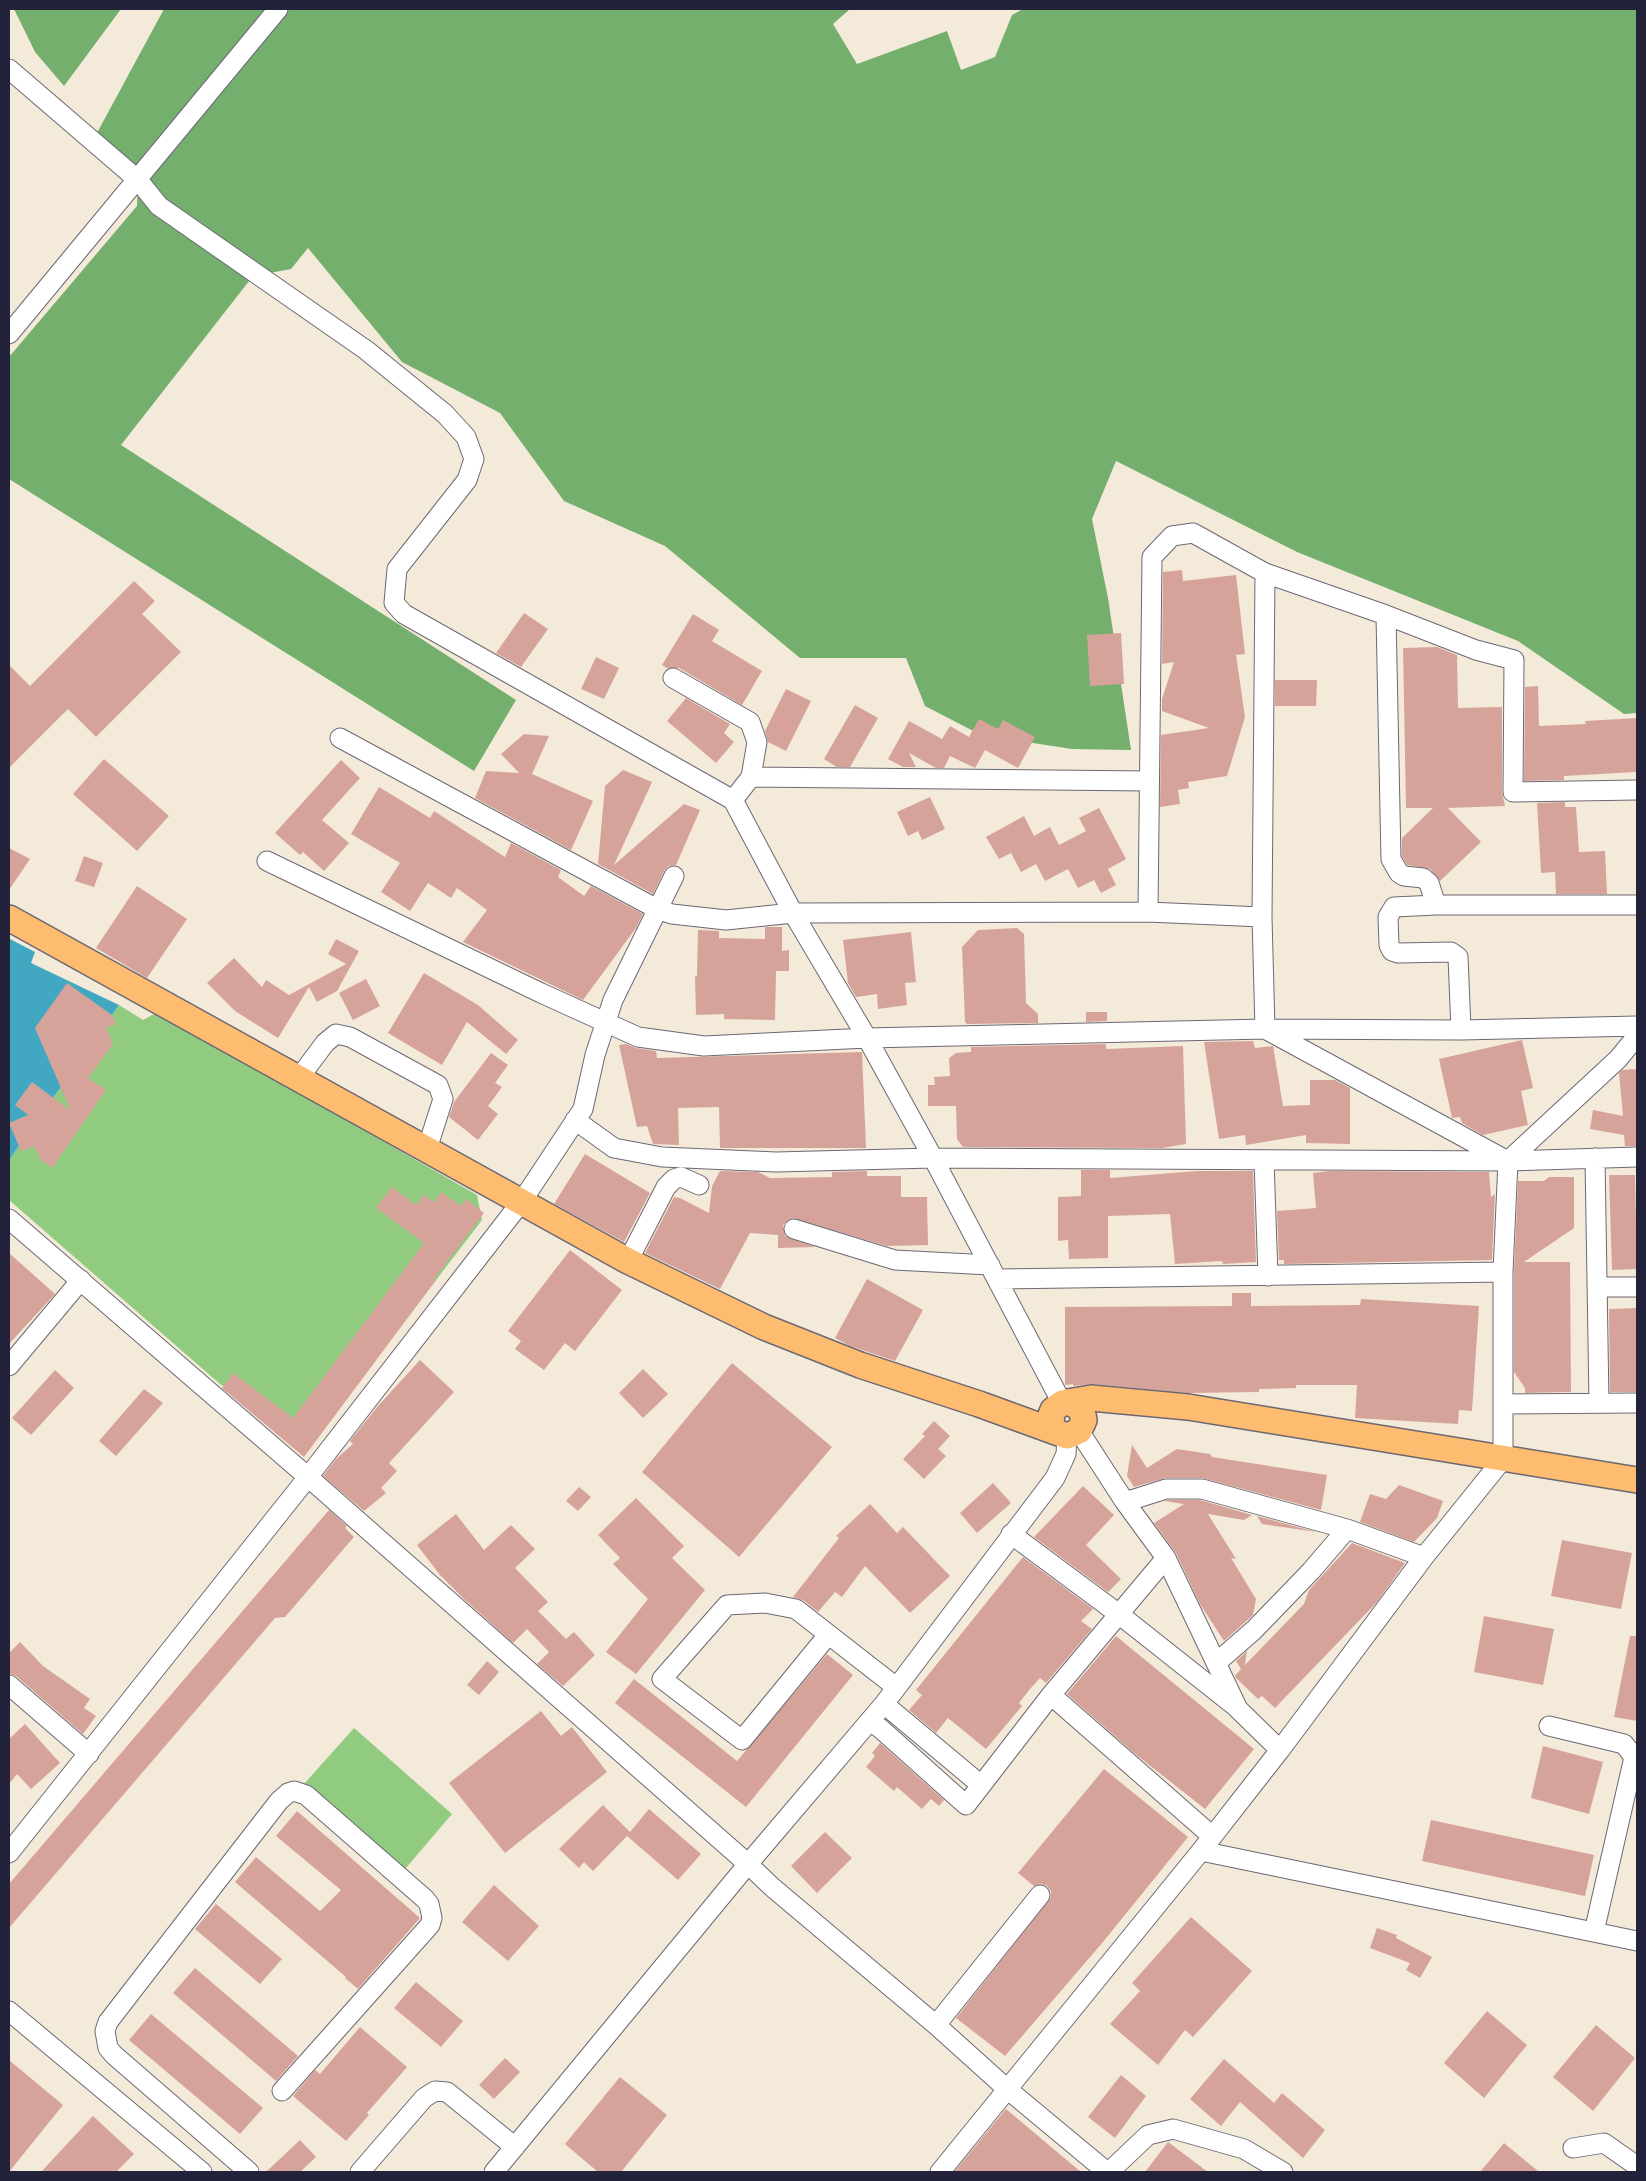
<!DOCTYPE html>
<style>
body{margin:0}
#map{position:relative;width:1646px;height:2181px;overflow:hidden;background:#f4eada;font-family:Dekko,sans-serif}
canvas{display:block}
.frame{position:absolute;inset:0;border:10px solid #22223b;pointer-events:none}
</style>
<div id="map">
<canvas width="1646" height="2181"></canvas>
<div class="frame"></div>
</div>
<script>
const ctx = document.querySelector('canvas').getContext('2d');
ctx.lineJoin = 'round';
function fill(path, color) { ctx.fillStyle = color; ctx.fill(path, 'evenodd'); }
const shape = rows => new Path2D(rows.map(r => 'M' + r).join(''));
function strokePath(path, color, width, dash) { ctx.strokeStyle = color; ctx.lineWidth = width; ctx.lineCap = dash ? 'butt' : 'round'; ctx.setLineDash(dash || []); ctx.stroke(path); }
const green = shape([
 [119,1005,143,1020,158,1012,477,1195,482,1220,312,1442,220,1384,9,1200,9,1160],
 [354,1728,452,1814,405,1869,304,1784]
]);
const forest = shape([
 [14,9,121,9,64,86,35,52],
 [164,9,850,9,833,24,857,64,947,31,961,70,995,57,1012,15,1023,9,1637,9,1637,713,1624,714,1518,641,1297,552,1116,461,1092,519,1108,598,1131,750,1072,749,981,735,925,706,906,658,800,658,665,546,564,501,500,413,402,362,308,248,291,269,253,276,121,445,516,700,474,771,9,479,9,357,137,206,138,180,91,144]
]);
const water = shape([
 [10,939,35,952,31,963,119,1005,9,1160,9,941]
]);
const building = shape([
 [1182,570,1183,581,1236,575,1245,654,1236,655,1245,717,1227,776,1188,782,1189,788,1178,790,1180,804,1160,807,1161,735,1209,728,1162,711,1162,699,1174,662,1162,664,1163,572],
 [134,581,155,601,142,614,181,652,96,737,68,709,9,768,9,665,30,686],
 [524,613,548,629,521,667,496,653],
 [693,614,719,630,712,641,762,671,742,705,679,668,667,668,662,665],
 [1121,633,1124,684,1090,686,1087,635],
 [1437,647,1457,655,1458,708,1502,707,1502,792,1505,806,1448,808,1481,842,1440,881,1430,869,1407,865,1402,856,1402,838,1433,808,1406,808,1403,648],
 [596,657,619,668,604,699,581,689],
 [1275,680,1317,680,1316,706,1275,706],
 [1538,686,1539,726,1586,724,1585,721,1637,718,1637,772,1564,776,1564,780,1524,781,1525,687],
 [786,689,811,701,786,751,768,742,765,731],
 [686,698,730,724,724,733,734,742,716,763,667,721],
 [855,705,878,718,850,767,837,767,824,759],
 [979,719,998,729,1003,720,1035,737,1018,768,985,750,975,768,950,756,944,768,936,768,909,753,916,767,903,767,888,759,909,721,942,739,950,726,969,737],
 [524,734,549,736,532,774,593,801,571,850,475,798,486,771,519,773,501,754],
 [104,759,169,816,137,851,73,794],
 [341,760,360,778,322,820,349,843,324,871,303,852,300,855,275,833],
 [623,770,652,782,614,865,684,804,700,810,676,865,668,866,664,871,653,894,598,864,605,786],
 [379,787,430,818,434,811,505,857,511,843,561,870,558,877,584,896,591,886,643,914,636,928,583,1000,463,942,487,910,457,888,451,898,428,883,410,911,381,892,400,863,351,834],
 [930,797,945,829,922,840,918,831,908,836,897,812],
 [1565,802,1565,807,1576,807,1579,852,1605,851,1607,894,1556,894,1555,872,1541,873,1537,803],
 [1099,808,1126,859,1108,869,1116,885,1101,893,1094,880,1078,888,1068,869,1045,881,1036,864,1021,872,1011,853,999,859,986,837,1024,816,1034,836,1050,827,1059,845,1086,831,1079,818],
 [9,848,30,859,9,890],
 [84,856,103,863,94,887,75,881],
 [137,886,187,919,147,978,96,948],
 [765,927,782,927,782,951,789,950,789,971,776,971,775,1020,724,1019,724,1014,696,1015,695,976,697,976,698,930,719,931,719,938,765,939],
 [1017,928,1024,934,1026,1003,1038,1014,1038,1023,967,1024,965,1022,962,947,978,930],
 [911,932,916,982,905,983,907,1005,878,1009,877,994,856,997,848,983,843,940],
 [336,939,359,951,337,991,317,1002,309,987,278,1038,235,1011,207,983,234,958,262,987,266,980,289,995,346,964,328,954],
 [424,973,478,1005,518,1040,506,1054,467,1022,442,1065,388,1033],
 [366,979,380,1006,353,1020,339,993],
 [67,983,112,1015,116,1024,106,1028,113,1044,88,1078,106,1090,52,1168,40,1159,34,1146,21,1151,9,1123,28,1115,15,1105,32,1082,71,1111,35,1028],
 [1086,1012,1107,1012,1107,1021,1086,1022],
 [1522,1040,1533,1088,1521,1091,1528,1125,1483,1135,1462,1123,1460,1117,1452,1118,1439,1059],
 [1253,1041,1255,1048,1273,1046,1283,1106,1310,1105,1310,1080,1335,1080,1350,1088,1350,1144,1306,1143,1306,1135,1246,1145,1245,1135,1219,1139,1204,1042],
 [626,1044,636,1048,656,1051,657,1058,862,1052,866,1148,720,1148,719,1107,678,1108,679,1145,653,1144,647,1126,637,1127,619,1045],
 [1106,1044,1106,1049,1183,1046,1186,1144,1162,1148,963,1147,957,1139,956,1106,928,1106,928,1085,935,1085,934,1077,950,1076,949,1058,956,1053,971,1052,971,1047],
 [491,1053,508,1065,495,1083,502,1087,488,1106,498,1114,478,1140,449,1117,454,1102],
 [1637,1069,1637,1146,1625,1146,1624,1135,1590,1129,1593,1110,1623,1116,1619,1073,1622,1070],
 [585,1154,650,1193,624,1242,554,1204],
 [1081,1170,1110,1170,1110,1178,1197,1171,1253,1171,1256,1262,1223,1264,1222,1261,1175,1264,1170,1214,1108,1216,1108,1258,1069,1259,1068,1240,1058,1241,1058,1197,1081,1196],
 [720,1171,758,1172,770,1178,832,1177,832,1172,867,1171,867,1176,901,1176,901,1197,927,1197,928,1245,887,1246,792,1218,783,1225,785,1236,815,1247,778,1248,778,1235,750,1233,720,1289,645,1253,674,1197,680,1198,709,1213,712,1186],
 [1330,1171,1489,1172,1491,1197,1495,1194,1492,1260,1284,1264,1284,1260,1279,1260,1277,1211,1316,1208,1313,1173],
 [1609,1175,1635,1175,1637,1269,1612,1270],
 [1549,1177,1574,1177,1574,1228,1524,1262,1570,1262,1571,1392,1525,1393,1525,1388,1514,1372,1514,1272,1518,1181,1544,1181],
 [392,1187,416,1205,424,1195,434,1202,441,1192,461,1206,466,1199,484,1213,434,1279,436,1280,304,1457,222,1388,233,1373,293,1418,424,1243,376,1208],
 [570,1250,622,1290,575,1351,565,1343,544,1370,515,1349,521,1341,508,1331],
 [9,1253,55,1294,9,1344],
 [867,1279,923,1310,895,1361,850,1346,835,1338],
 [1232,1293,1251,1293,1251,1306,1360,1305,1361,1299,1479,1306,1472,1411,1459,1410,1458,1424,1355,1418,1357,1385,1296,1385,1296,1388,1259,1389,1259,1392,1188,1393,1092,1384,1073,1386,1073,1384,1065,1385,1065,1307,1232,1306],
 [1637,1308,1637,1392,1610,1392,1609,1309],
 [420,1360,454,1392,389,1463,397,1471,381,1488,386,1493,364,1511,323,1476,336,1459,353,1444,350,1441,378,1406],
 [732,1363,832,1447,739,1557,642,1472],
 [643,1369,668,1394,643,1418,619,1393],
 [55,1370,74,1388,31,1435,12,1418],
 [144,1389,163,1403,116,1456,99,1441],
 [934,1421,950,1436,938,1449,946,1456,924,1479,903,1459,925,1436,922,1434],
 [1132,1445,1147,1468,1177,1449,1210,1454,1212,1457,1327,1475,1321,1510,1202,1478,1166,1478,1134,1487,1127,1476],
 [993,1483,1011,1503,977,1533,960,1513],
 [1399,1485,1443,1501,1437,1518,1414,1542,1360,1522,1370,1494,1386,1499],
 [1083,1486,1114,1515,1086,1545,1121,1579,1108,1592,1034,1537],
 [579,1487,591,1497,578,1511,566,1501],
 [636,1498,684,1546,672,1558,705,1590,636,1674,606,1652,648,1599,613,1564,620,1558,598,1535],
 [1168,1500,1200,1500,1252,1515,1244,1520,1208,1514,1236,1559,1231,1558,1256,1599,1253,1615,1224,1641,1200,1604,1176,1553,1154,1523,1184,1504,1164,1501],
 [870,1504,897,1533,903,1527,950,1576,910,1613,865,1566,842,1597,835,1592,818,1612,803,1600,793,1597,839,1538,836,1536],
 [329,1510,347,1526,345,1528,354,1537,285,1617,275,1618,9,1928,9,1884],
 [456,1514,484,1550,511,1525,535,1549,515,1568,548,1602,538,1611,566,1639,574,1632,595,1655,563,1686,537,1664,549,1652,527,1629,513,1643,464,1599,440,1575,417,1545],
 [1257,1516,1316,1532,1262,1524],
 [1562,1540,1632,1553,1621,1609,1551,1596],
 [1352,1543,1405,1563,1377,1602,1275,1708,1262,1696,1258,1699,1236,1678,1235,1676,1241,1669,1236,1661,1247,1651,1245,1665,1304,1604,1309,1590],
 [1023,1557,1093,1609,1081,1621,1092,1629,1046,1683,1040,1678,1030,1689,1019,1703,1022,1706,986,1749,948,1718,936,1733,909,1710,922,1695,916,1690],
 [1484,1616,1554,1629,1543,1685,1474,1672],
 [1116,1636,1254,1749,1205,1809,1134,1753,1067,1694],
 [1630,1636,1637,1636,1637,1721,1614,1717],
 [20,1642,43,1666,90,1699,84,1708,96,1716,83,1734,16,1676,9,1674,9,1653],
 [827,1654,853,1675,746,1807,615,1703,634,1679,737,1761],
 [487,1661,499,1672,479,1695,467,1685],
 [541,1711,561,1736,572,1727,607,1772,505,1853,449,1783],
 [25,1724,60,1763,31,1789,17,1774,9,1784,9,1739],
 [880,1743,944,1800,939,1806,931,1799,922,1809,897,1787,894,1791,866,1767,875,1756,872,1753],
 [1543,1746,1603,1762,1589,1814,1531,1798],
 [1104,1769,1188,1837,1103,1942,1005,2056,956,2018,1051,1897,1051,1891,1047,1886,1041,1884,1034,1886,1018,1873],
 [603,1805,630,1832,649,1809,701,1854,678,1880,627,1836,593,1871,584,1862,579,1868,559,1849],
 [297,1811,420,1918,358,1989,345,1978,346,1977,235,1882,256,1857,320,1911,341,1890,276,1836],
 [1431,1820,1594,1855,1585,1896,1422,1861],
 [825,1832,852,1858,817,1893,791,1866],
 [494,1885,539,1926,508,1961,462,1922],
 [216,1904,282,1959,260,1984,195,1929],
 [1191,1917,1252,1971,1193,2037,1185,2030,1158,2065,1110,2024,1140,1991,1132,1983],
 [1377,1928,1397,1935,1396,1938,1432,1957,1420,1978,1406,1970,1410,1963,1370,1948],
 [195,1968,298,2056,276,2081,173,1993],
 [416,1982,463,2021,441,2047,394,2008],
 [1487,2011,1527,2045,1484,2098,1444,2063],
 [151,2014,263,2108,240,2134,129,2040],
 [1596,2025,1635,2058,1593,2111,1553,2077],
 [360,2027,407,2067,367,2113,369,2115,346,2141,293,2096,315,2070,320,2074],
 [505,2058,520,2072,494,2099,479,2085],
 [1224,2059,1274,2103,1282,2093,1325,2130,1303,2158,1240,2102,1221,2126,1190,2099],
 [9,2060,63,2105,9,2172],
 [1121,2075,1146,2096,1115,2138,1088,2117],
 [620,2077,667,2115,621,2172,598,2172,565,2144],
 [1006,2109,1081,2172,954,2172],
 [93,2116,134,2154,116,2172,41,2172],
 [300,2140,316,2157,300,2172,266,2172],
 [1168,2142,1208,2172,1145,2172],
 [1504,2143,1539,2172,1480,2172]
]);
const minor = shape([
 [9,69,138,180,159,206,366,350,445,414,466,437,474,459,467,480,397,569,394,603,404,614,733,800,793,913,867,1038,933,1158,1062,1403],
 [9,334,278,9],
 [1265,573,1262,917,1265,1029,1504,1159],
 [1386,615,1391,859,1399,873,1404,876,1423,878,1429,883,1436,905],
 [673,678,750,722,757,742,751,777],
 [340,738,657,909,672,914,726,920,793,913,1148,912,1262,917],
 [733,800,751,777,1149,781],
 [267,861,541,993,638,1037,704,1046,867,1038,1265,1029,1461,1030,1637,1026],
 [1148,912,1152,557,1172,536,1193,533,1265,573,1386,615,1476,650,1514,660,1513,792,1637,790],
 [1461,1030,1458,957,1451,952,1398,953,1392,951,1389,945,1388,917,1394,907,1436,905,1637,905],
 [299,1078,325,1043,336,1034,350,1037,438,1085,443,1099,427,1149],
 [575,1120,614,1148,662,1157,776,1162,933,1158,1508,1161,1637,1157],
 [1595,1158,1599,1403],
 [1264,1160,1268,1276],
 [9,1219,308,1477,748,1864,772,1887,936,2025,1006,2088,1107,2172],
 [794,1229,895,1260,990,1265],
 [628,1261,666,1187,674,1179,681,1177,699,1185],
 [998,1279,1503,1272],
 [1598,1287,1637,1287],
 [9,1366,81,1280],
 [1503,1404,1637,1403],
 [1079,1431,1125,1502,1166,1558,1238,1709,1280,1750],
 [1125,1502,1166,1489,1202,1489,1347,1529,1424,1557],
 [1011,1534,1120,1615,1235,1706],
 [828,1635,742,1740,662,1679,727,1605,765,1603,796,1609,896,1687],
 [1216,1663,1254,1630,1311,1571,1347,1529],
 [9,1685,89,1754],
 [1051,1695,1212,1836],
 [884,1704,981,1785],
 [870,1721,881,1729,966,1805,1051,1695,1166,1558],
 [1549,1726,1624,1744,1634,1757,1594,1932],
 [1201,1851,1637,1941],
 [9,1853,308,1477,522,1201,583,1109,595,1055,613,1000,674,876],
 [9,2011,202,2172],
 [936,2025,1040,1895],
 [1573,2148,1604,2143,1637,2166],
 [249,2172,114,2055,108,2048,105,2031,108,2022,279,1801,288,1793,294,1791,306,1795,425,1899,429,1904,432,1918,430,1925,282,2091],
 [360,2172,424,2098,435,2091,447,2092,515,2147],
 [494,2172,748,1864,884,1704,1055,1478,1066,1454,1067,1436],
 [940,2172,1201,1851,1280,1750,1424,1557,1503,1459,1503,1272,1508,1161,1618,1059,1637,1036],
 [1109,2172,1148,2135,1173,2129,1244,2149,1283,2172]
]);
const major = shape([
 [9,918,628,1261,764,1327,860,1365,979,1404,1056,1432],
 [1067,1402,1078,1406,1083,1415,1084,1420,1079,1431,1067,1436,1056,1432,1052,1427,1051,1415,1053,1410,1062,1403,1091,1398,1188,1407,1637,1480]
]);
fill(green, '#90cb7f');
fill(forest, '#74af6e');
fill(water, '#42a8c2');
fill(building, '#d6a39b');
strokePath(minor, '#6c6873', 21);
strokePath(major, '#6c6873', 28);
strokePath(minor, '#fff', 19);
strokePath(major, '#febc70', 25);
</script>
